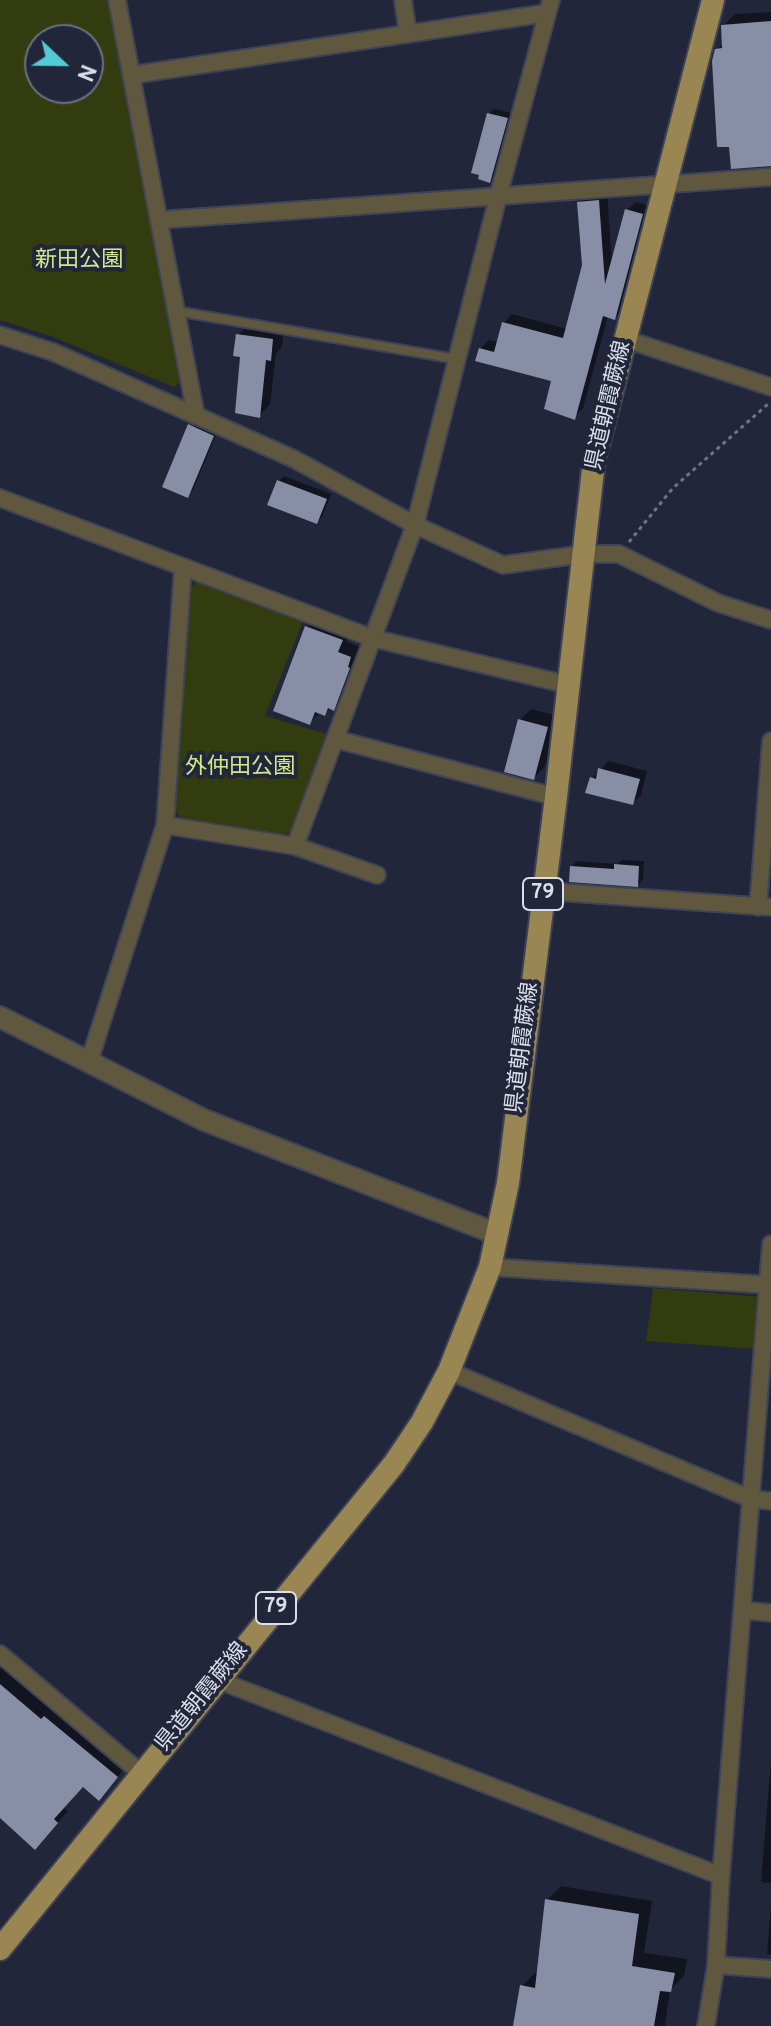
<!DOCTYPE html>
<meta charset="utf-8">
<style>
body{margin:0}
#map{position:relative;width:771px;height:2026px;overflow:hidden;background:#22263a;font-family:Overpass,sans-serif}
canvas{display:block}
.north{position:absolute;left:24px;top:24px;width:80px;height:80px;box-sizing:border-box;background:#22263a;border:2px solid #6c7081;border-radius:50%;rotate:112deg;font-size:22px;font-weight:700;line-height:32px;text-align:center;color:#dadeeb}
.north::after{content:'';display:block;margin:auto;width:28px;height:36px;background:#51ccd4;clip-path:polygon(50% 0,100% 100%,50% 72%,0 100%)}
</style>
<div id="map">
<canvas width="771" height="2026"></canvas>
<div class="north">N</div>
</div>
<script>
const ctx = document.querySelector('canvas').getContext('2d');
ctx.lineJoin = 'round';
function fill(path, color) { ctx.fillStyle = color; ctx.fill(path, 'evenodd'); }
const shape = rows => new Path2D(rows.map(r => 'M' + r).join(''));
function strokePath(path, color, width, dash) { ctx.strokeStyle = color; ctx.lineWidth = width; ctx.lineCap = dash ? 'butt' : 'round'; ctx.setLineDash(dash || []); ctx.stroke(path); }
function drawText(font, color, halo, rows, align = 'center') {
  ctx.font = font + ' Overpass,"Noto Sans JP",sans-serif'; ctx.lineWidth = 8; ctx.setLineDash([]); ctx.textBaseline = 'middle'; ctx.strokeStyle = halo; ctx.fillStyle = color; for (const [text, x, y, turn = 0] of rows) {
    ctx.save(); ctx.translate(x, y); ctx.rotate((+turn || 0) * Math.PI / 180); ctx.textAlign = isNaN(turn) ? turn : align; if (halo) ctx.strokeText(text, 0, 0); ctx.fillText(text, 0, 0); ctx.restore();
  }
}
const green = shape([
 [0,0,110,0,181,381,174,387,51,336,0,320],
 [40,40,88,40,88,88,40,88],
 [199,581,303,621,265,716,327,734,293,829,284,836,184,820,175,811,189,588],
 [653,1288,761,1297,758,1349,646,1341]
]);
const shadow = shape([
 [771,12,771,164,717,50,724,43,723,26,735,14],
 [494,109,512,113,495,175,490,180,489,114],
 [607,192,612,263,627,210,636,202,651,206,624,309,615,317,608,316,583,408,574,417,554,380,480,349,489,340,498,342,504,323,512,314,567,329,584,265,579,202,588,194],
 [250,323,284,328,282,347,276,353,270,404,259,416,242,355,238,335],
 [195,420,218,430,193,490,188,495,190,425],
 [284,476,331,494,322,517,317,522,279,481],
 [317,617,351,630,347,642,360,647,357,657,359,657,343,698,333,708,331,707,324,714,320,712,310,722,307,627],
 [531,709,558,716,545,766,534,778,520,720],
 [609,761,647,771,641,795,632,803,592,778],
 [622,860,644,861,643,879,638,885,572,866,577,861,617,864],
 [0,1664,127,1765,110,1787,84,1785,64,1808,68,1811,46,1836,0,1815],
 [771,1760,771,1883,761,1882],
 [561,1886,652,1901,644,1953,687,1959,684,1976,670,1990,665,2026,515,2026,522,1986,536,1972,539,1973,547,1900],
 [771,1904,771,1955,767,1954]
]);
const building = shape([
 [771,21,771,166,731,169,729,147,717,147,712,61,715,49,722,48,721,25],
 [487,113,508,118,490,183,478,179,479,175,471,173],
 [599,200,605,284,625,209,643,214,615,320,603,316,575,420,544,409,551,381,475,361,479,348,494,352,502,322,563,338,582,265,577,202],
 [236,334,273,339,271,361,266,360,260,418,235,413,240,357,233,356],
 [188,424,214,436,188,498,162,487],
 [277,480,327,499,317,524,267,505],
 [305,626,343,640,338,652,351,657,348,667,350,668,334,711,328,708,325,716,315,712,310,725,273,711],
 [518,719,548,727,534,780,504,772],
 [598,768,640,779,633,805,585,793,590,777,596,779],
 [614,864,639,866,638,887,569,882,570,866,614,869],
 [0,1684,41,1719,44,1716,118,1777,99,1801,83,1787,54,1819,58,1823,35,1850,0,1818],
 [545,1899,639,1914,632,1966,675,1973,671,1992,660,1991,654,2026,513,2026,520,1985,535,1988]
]);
const path = shape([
 [629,542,673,488,768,404]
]);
const service = shape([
 [176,311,456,359]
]);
const minor = shape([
 [117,0,196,416],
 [403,0,408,34],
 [132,75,547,13],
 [159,220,771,177],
 [0,335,53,352,294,459,415,525,503,565,584,554,619,554,718,603,771,620],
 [625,339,771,387],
 [0,498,372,638,569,685],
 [335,739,556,797],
 [165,825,295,846,415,525,498,197,551,0],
 [295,846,377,875],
 [544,891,771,907],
 [758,907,771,741],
 [89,1062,165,825,183,567],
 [490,1267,771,1285],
 [449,1371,751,1499,771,1501],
 [742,1610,771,1613],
 [0,1654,142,1774],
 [218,1680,721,1876],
 [716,1965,771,1969],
 [706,2026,716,1965,721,1876,771,1244]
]);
const tertiary = shape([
 [0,1017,204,1120,497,1234]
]);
const primary = shape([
 [0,1949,394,1464,422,1422,449,1371,490,1267,508,1183,556,797,594,461,713,0]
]);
const shields = [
 [543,894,40],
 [276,1608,40]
];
const shieldNames = [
 ["79",543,894],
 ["79",276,1608]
];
const parkNames = [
 ["新田公園",79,262],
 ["外仲田公園",240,769]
];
const streetNames = [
 ["県道朝霞蕨線",610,406,-77],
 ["県道朝霞蕨線",524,1048,-83],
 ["県道朝霞蕨線",203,1698,-51]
];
fill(green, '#333c0f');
fill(shadow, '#0007');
fill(building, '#888ea6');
strokePath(service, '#3f4356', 12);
strokePath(minor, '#3f4356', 20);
strokePath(tertiary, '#3f4356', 24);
strokePath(primary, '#3f4356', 26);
strokePath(path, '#6f7384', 3, [4, 4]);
strokePath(service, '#60573f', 8);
strokePath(minor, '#60573f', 16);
strokePath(tertiary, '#60573f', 20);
strokePath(primary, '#998653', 22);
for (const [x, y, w] of shields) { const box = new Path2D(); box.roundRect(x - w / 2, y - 16, w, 32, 6); ctx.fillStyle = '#22263a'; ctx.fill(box); strokePath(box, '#dadeeb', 2); }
drawText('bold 20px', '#dadeeb', null, shieldNames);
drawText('22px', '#d3e88e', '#22263a', parkNames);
drawText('22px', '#dadeeb', '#22263a', streetNames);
</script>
